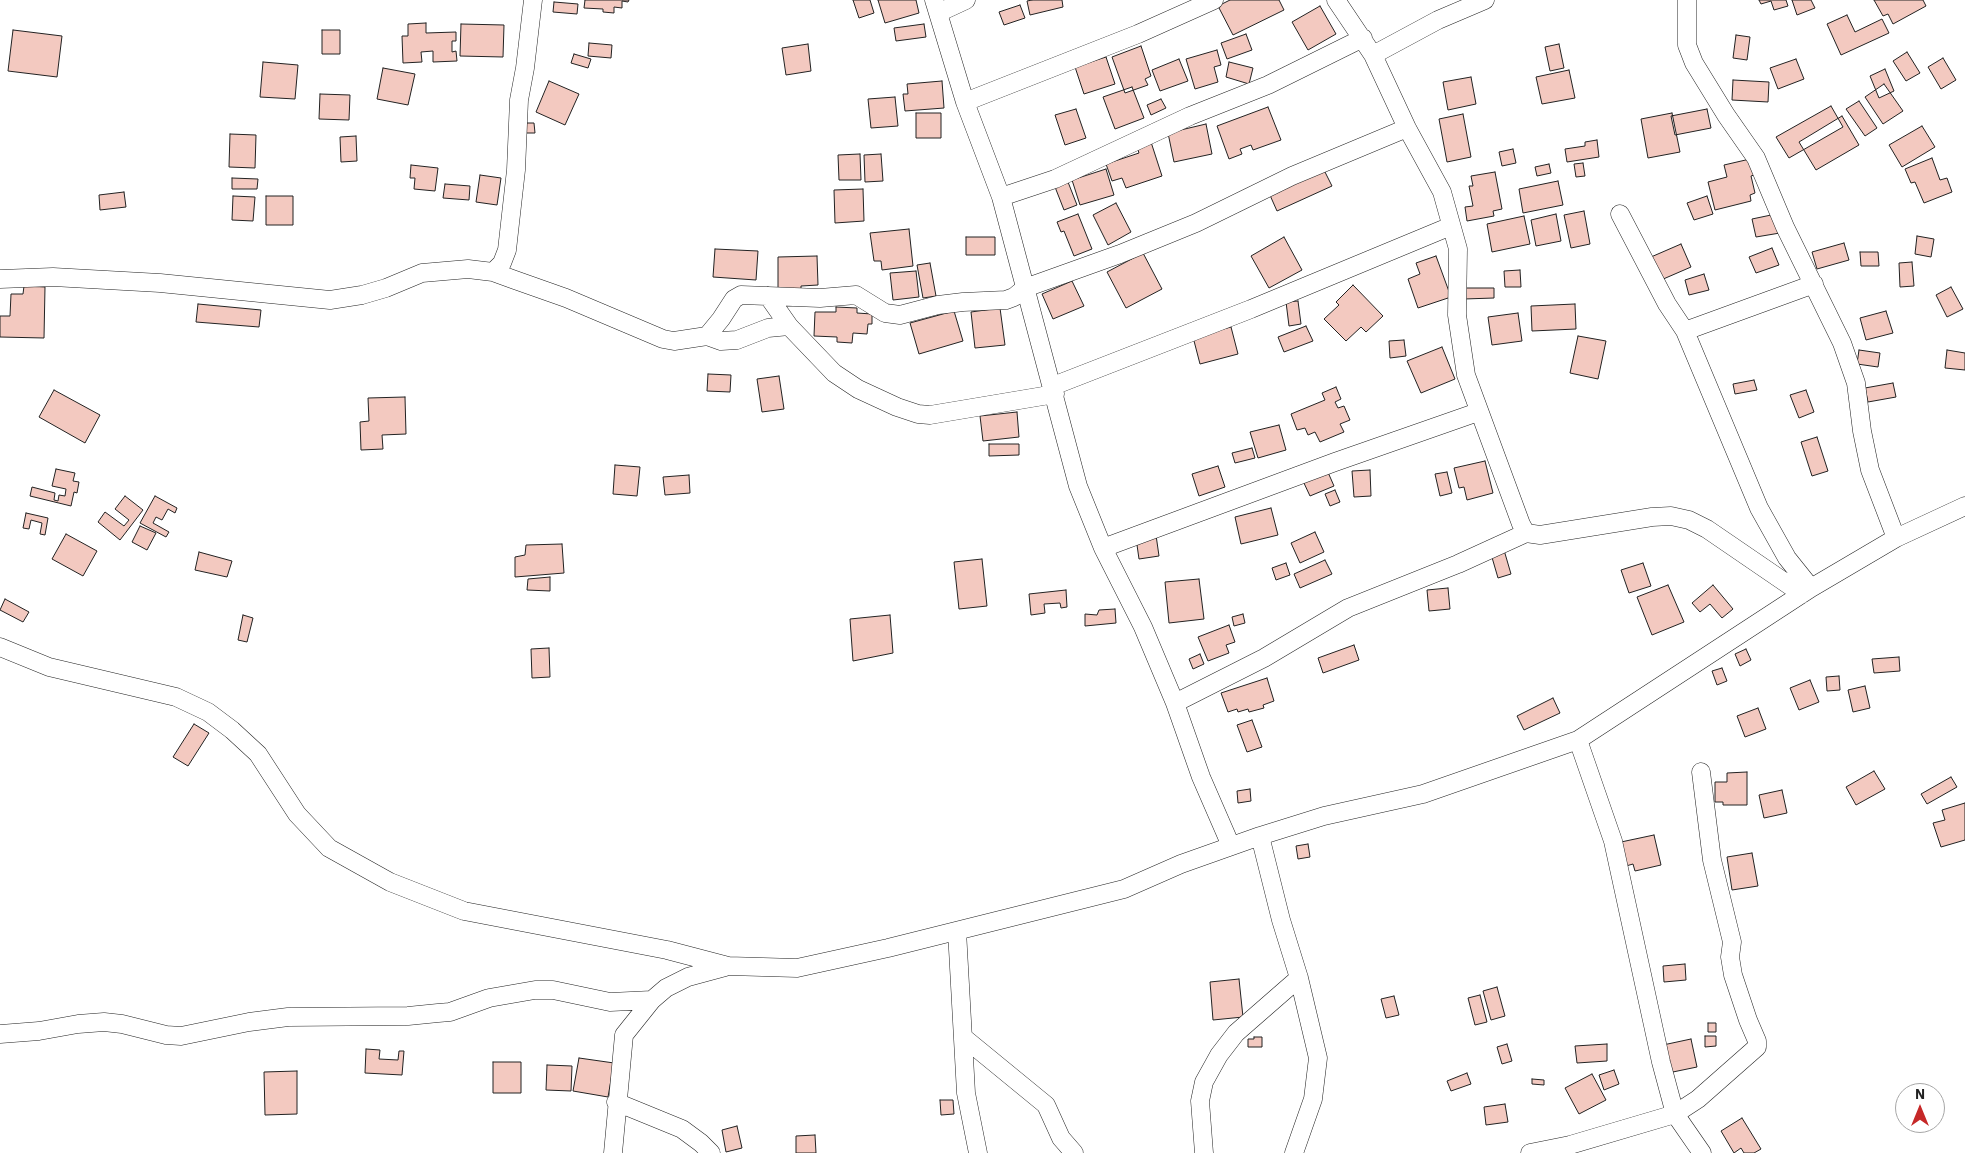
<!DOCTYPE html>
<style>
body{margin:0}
#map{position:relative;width:1965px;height:1153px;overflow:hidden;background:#fff;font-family:"IBM Plex Sans",sans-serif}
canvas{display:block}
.north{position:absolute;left:1895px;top:1083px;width:50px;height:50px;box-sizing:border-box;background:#fff;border:1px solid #a7a7a7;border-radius:50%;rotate:0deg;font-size:14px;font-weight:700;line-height:20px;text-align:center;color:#222}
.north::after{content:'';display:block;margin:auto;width:18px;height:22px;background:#c62828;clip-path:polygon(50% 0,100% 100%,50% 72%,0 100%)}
</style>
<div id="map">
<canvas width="1965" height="1153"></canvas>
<div class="north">N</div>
</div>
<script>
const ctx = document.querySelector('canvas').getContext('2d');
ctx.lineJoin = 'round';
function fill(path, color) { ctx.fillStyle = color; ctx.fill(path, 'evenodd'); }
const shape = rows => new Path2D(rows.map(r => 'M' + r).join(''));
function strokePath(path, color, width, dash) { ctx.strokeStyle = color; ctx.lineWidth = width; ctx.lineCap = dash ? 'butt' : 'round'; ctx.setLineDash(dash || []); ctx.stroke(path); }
const building = shape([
 [585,0,629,0,628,2,622,1,622,8,614,7,614,13,603,12,603,9,584,8,585,0],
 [853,0,870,0,874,13,859,18,853,0],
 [878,0,916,0,919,13,885,23,878,0],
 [1032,0,1062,0,1063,7,1030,15,1027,1,1032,0],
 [1230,0,1279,0,1284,10,1233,35,1218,6,1230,0],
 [1759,0,1786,0,1788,6,1774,10,1771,1,1761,4,1759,0],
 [1792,0,1811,0,1815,8,1797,15,1792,0],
 [1874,0,1923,0,1926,6,1893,24,1888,14,1883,16,1874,0],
 [554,2,578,4,577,14,553,12,554,2],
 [1020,5,1025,18,1004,25,999,12,1020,5],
 [1320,6,1336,34,1308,50,1292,22,1320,6],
 [1847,15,1855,32,1882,19,1889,33,1841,55,1827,24,1847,15],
 [426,23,426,33,456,32,456,41,452,41,452,52,456,51,457,61,433,62,433,51,421,52,422,62,403,63,402,36,408,36,408,24,426,23],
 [461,24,504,25,503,57,460,56,461,24],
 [924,24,926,37,896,41,894,28,924,24],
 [13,30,62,36,57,77,8,71,13,30],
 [322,30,340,30,340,54,322,54,322,30],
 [1246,34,1252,50,1227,59,1221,43,1246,34],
 [1736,35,1750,37,1747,60,1733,58,1736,35],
 [589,43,612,45,611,58,588,56,589,43],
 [808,44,811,71,786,75,782,48,808,44],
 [1559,44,1564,68,1550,71,1545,47,1559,44],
 [1141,46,1151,76,1145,79,1148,85,1125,93,1112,57,1141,46],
 [1217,50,1221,65,1214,67,1218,82,1195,89,1186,59,1217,50],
 [1907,52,1920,73,1906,81,1893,61,1907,52],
 [574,54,591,59,588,68,571,63,574,54],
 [1106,57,1115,84,1084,94,1075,67,1106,57],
 [1943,58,1956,80,1941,89,1928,67,1943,58],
 [1179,59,1188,81,1160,91,1152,70,1179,59],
 [1796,59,1804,79,1778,89,1770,68,1796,59],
 [263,62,298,65,295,99,260,97,263,62],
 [1229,62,1253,68,1249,84,1226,77,1229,62],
 [383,68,415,74,408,105,377,99,383,68],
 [1885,69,1894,91,1879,98,1870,76,1885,69],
 [1569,70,1575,98,1542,104,1536,77,1569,70],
 [1471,77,1476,104,1448,110,1443,82,1471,77],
 [1733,80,1769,82,1768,102,1732,100,1733,80],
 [549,81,579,94,565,125,536,112,549,81],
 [942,81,944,108,905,111,903,94,908,94,907,84,942,81],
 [1884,84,1903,111,1883,124,1865,97,1884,84],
 [1132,87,1144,118,1115,129,1103,97,1132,87],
 [320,94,350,95,349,120,319,119,320,94],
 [895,97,898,126,871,128,868,99,895,97],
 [1161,99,1166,108,1151,115,1147,105,1161,99],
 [1859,101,1877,128,1865,136,1846,109,1859,101],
 [1831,106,1843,127,1789,158,1776,137,1831,106],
 [1268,107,1281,140,1253,150,1251,145,1240,149,1242,154,1229,159,1217,126,1268,107],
 [1076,109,1086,138,1065,145,1055,115,1076,109],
 [1707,109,1711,128,1675,135,1671,116,1707,109],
 [916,113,941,113,941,138,916,138,916,113],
 [1672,113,1680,152,1648,158,1641,119,1672,113],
 [1463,114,1471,157,1447,162,1439,119,1463,114],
 [1842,116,1859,145,1816,170,1799,142,1842,116],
 [523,123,534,123,535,133,524,133,523,123],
 [1206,124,1212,154,1174,162,1168,133,1206,124],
 [1922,126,1935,147,1902,167,1889,145,1922,126],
 [230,134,256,135,255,168,229,167,230,134],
 [356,136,357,161,341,162,340,137,356,136],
 [1597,140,1599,157,1567,162,1565,149,1585,146,1585,142,1597,140],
 [1151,142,1162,176,1126,188,1122,178,1112,181,1106,164,1139,153,1137,147,1151,142],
 [1513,149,1516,163,1502,166,1499,152,1513,149],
 [860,154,861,180,839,180,838,155,860,154],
 [881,154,883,181,865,182,864,155,881,154],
 [1932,158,1940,180,1947,178,1952,192,1924,203,1915,182,1911,183,1905,169,1932,158],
 [1750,159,1754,175,1751,176,1755,193,1750,195,1751,201,1715,210,1708,182,1727,177,1724,165,1750,159],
 [1583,163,1585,176,1576,177,1574,164,1583,163],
 [1549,164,1551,173,1537,176,1535,167,1549,164],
 [411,165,438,168,435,191,414,189,415,178,410,178,411,165],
 [1323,168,1332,186,1277,211,1269,193,1323,168],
 [1106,169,1114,195,1080,205,1072,180,1106,169],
 [1495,172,1502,209,1493,211,1494,216,1467,221,1465,207,1473,206,1469,186,1473,186,1471,176,1495,172],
 [480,175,501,178,497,205,476,202,480,175],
 [232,178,258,179,257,189,232,189,232,178],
 [1558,181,1563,205,1523,213,1519,189,1558,181],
 [1068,182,1077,205,1064,210,1055,187,1068,182],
 [445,184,470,186,469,200,443,198,445,184],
 [863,189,864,221,835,223,834,190,863,189],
 [124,192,126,207,100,210,99,195,124,192],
 [233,196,255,197,253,221,232,220,233,196],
 [266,196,293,196,293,225,266,225,266,196],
 [1707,196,1713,214,1694,220,1687,203,1707,196],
 [1116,203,1131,232,1108,245,1093,215,1116,203],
 [1584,211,1590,244,1571,248,1564,215,1584,211],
 [1078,214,1092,249,1074,256,1064,231,1061,232,1057,222,1078,214],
 [1556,214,1561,241,1536,246,1531,220,1556,214],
 [1776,214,1780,233,1756,237,1752,219,1776,214],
 [1524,216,1530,244,1492,252,1487,224,1524,216],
 [909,229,913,266,882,270,881,261,874,261,870,233,909,229],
 [1917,236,1934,239,1931,257,1915,254,1917,236],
 [966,237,995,237,995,255,966,255,966,237],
 [1284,237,1302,270,1269,288,1251,256,1284,237],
 [1844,243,1849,260,1817,269,1812,252,1844,243],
 [1681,244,1691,267,1661,280,1651,257,1681,244],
 [1772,248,1779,265,1756,273,1749,257,1772,248],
 [715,249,758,251,756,280,713,277,715,249],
 [1860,252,1878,252,1879,266,1861,266,1860,252],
 [1143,253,1162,289,1126,308,1107,272,1143,253],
 [817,256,818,285,801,286,801,292,778,293,778,257,817,256],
 [1436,256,1451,297,1418,308,1408,279,1420,274,1416,263,1436,256],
 [1912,262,1914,286,1900,287,1899,263,1912,262],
 [930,263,936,296,923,298,917,265,930,263],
 [1520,270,1521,287,1505,287,1504,271,1520,270],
 [916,271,919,297,893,300,890,273,916,271],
 [1704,274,1709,290,1689,295,1685,280,1704,274],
 [1072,281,1084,306,1053,319,1042,294,1072,281],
 [1353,285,1383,316,1366,332,1361,327,1346,341,1324,319,1339,305,1336,302,1353,285],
 [24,286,45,287,44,338,0,337,0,316,10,316,11,294,23,294,24,286],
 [1951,287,1963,309,1947,317,1936,295,1951,287],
 [1464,288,1494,288,1494,298,1464,299,1464,288],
 [1298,301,1301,324,1289,326,1286,302,1298,301],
 [198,304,261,310,259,327,196,322,198,304],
 [1575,304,1576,329,1532,331,1531,306,1575,304],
 [836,307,857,308,857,313,872,314,872,324,868,324,867,334,853,333,852,343,837,342,837,337,814,336,815,312,836,312,836,307],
 [1000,308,1005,345,975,348,971,312,1000,308],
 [954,311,963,341,919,354,910,323,954,311],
 [1886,311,1893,333,1866,340,1860,318,1886,311],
 [1518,313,1522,341,1492,345,1488,317,1518,313],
 [1306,326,1313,341,1284,352,1278,337,1306,326],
 [1231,327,1238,354,1200,364,1193,337,1231,327],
 [1578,336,1606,341,1598,379,1570,373,1578,336],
 [1404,340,1406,356,1390,358,1389,341,1404,340],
 [1442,347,1455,379,1421,393,1407,361,1442,347],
 [1859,350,1880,353,1878,367,1857,364,1859,350],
 [1947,350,1965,353,1965,370,1945,368,1947,350],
 [708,374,731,375,730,392,707,391,708,374],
 [779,376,784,409,762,412,757,379,779,376],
 [1754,380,1757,390,1735,394,1733,384,1754,380],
 [1893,383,1896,397,1868,402,1865,388,1893,383],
 [1336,387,1341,399,1335,402,1338,408,1344,406,1350,420,1340,424,1344,432,1320,442,1315,432,1308,435,1305,428,1297,430,1291,414,1325,400,1322,393,1336,387],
 [54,390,100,415,85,443,39,417,54,390],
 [1806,390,1814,412,1799,418,1790,395,1806,390],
 [405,397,406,434,382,435,383,449,361,450,360,422,369,421,368,398,405,397],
 [1017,412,1019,437,983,441,980,416,1017,412],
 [1279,425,1286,450,1258,458,1250,432,1279,425],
 [1817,437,1828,471,1812,476,1801,442,1817,437],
 [989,444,1019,444,1019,455,989,456,989,444],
 [1252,448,1255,458,1235,463,1232,453,1252,448],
 [1485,461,1493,493,1467,500,1464,487,1459,488,1454,468,1485,461],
 [615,465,640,467,637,496,613,494,615,465],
 [1218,466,1225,487,1199,496,1192,474,1218,466],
 [56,469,75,473,73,481,79,482,77,493,74,492,71,506,30,496,32,487,55,493,54,500,58,501,59,495,65,496,66,489,52,486,56,469],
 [1327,470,1334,486,1310,496,1303,481,1327,470],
 [1370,470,1371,496,1354,497,1352,471,1370,470],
 [1447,472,1452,493,1440,496,1435,474,1447,472],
 [689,475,690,493,665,495,663,477,689,475],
 [1335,490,1340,502,1330,506,1325,494,1335,490],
 [125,496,143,510,120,540,98,522,105,512,124,526,129,520,115,509,125,496],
 [155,496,177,508,175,513,168,509,162,520,156,517,153,523,169,532,166,537,140,523,155,496],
 [1271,508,1278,535,1241,544,1235,517,1271,508],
 [26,513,48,518,45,535,40,534,42,523,31,520,29,529,23,528,26,513],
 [140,526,156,533,147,550,132,542,140,526],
 [1315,532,1324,552,1300,563,1291,543,1315,532],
 [66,534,97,551,83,576,52,559,66,534],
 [1156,535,1159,556,1139,559,1136,538,1156,535],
 [562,544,564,573,515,577,515,557,525,555,526,545,562,544],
 [1504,550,1511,574,1498,578,1491,554,1504,550],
 [199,552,232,561,227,577,195,570,199,552],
 [982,559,987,606,959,609,954,562,982,559],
 [1325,560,1332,574,1300,588,1294,574,1325,560],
 [1286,563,1290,575,1276,580,1272,568,1286,563],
 [1643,563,1651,586,1629,593,1621,570,1643,563],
 [550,577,550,591,527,590,528,579,550,577],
 [1199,579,1204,619,1169,623,1165,582,1199,579],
 [1668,585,1684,622,1652,635,1637,597,1668,585],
 [1713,585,1733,609,1722,618,1710,604,1700,612,1692,603,1713,585],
 [1448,588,1450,609,1429,611,1427,590,1448,588],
 [1066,590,1067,607,1061,608,1060,603,1044,604,1045,613,1031,615,1029,594,1066,590],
 [5,599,29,612,23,622,0,610,5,599],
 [1115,609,1116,623,1085,626,1085,614,1097,615,1099,610,1115,609],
 [1243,614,1245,623,1234,626,1232,617,1243,614],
 [243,615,253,618,247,642,238,640,243,615],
 [890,615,893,653,853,661,850,619,890,615],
 [1229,625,1235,642,1226,645,1229,653,1208,661,1198,637,1229,625],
 [1354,645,1359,660,1323,673,1318,658,1354,645],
 [549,648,550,677,532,678,531,649,549,648],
 [1746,649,1751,660,1740,666,1735,654,1746,649],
 [1200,654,1204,664,1193,669,1189,659,1200,654],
 [1899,657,1900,671,1874,673,1872,659,1899,657],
 [1722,668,1727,681,1717,685,1712,671,1722,668],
 [1839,676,1840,690,1827,691,1826,677,1839,676],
 [1267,678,1274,701,1263,705,1264,708,1249,712,1248,709,1238,712,1237,709,1228,712,1221,693,1267,678],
 [1810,680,1819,702,1799,710,1790,688,1810,680],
 [1865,686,1870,708,1853,712,1848,690,1865,686],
 [1553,698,1560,713,1524,730,1517,716,1553,698],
 [1758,708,1766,729,1745,737,1737,716,1758,708],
 [1252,720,1262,747,1247,752,1237,725,1252,720],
 [194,724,209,733,188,766,173,757,194,724],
 [1874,771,1885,789,1856,805,1846,787,1874,771],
 [1747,772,1747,805,1723,805,1723,802,1715,802,1715,782,1727,782,1727,773,1747,772],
 [1951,777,1957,787,1927,804,1921,794,1951,777],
 [1250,789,1251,801,1238,803,1237,791,1250,789],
 [1782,790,1787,813,1764,818,1759,795,1782,790],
 [1965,803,1965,840,1941,847,1933,823,1945,820,1942,810,1965,803],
 [1654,835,1661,865,1635,871,1633,864,1626,866,1621,842,1654,835],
 [1308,844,1310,857,1298,859,1296,846,1308,844],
 [1752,853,1758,886,1732,890,1727,857,1752,853],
 [1685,964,1686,980,1664,982,1663,966,1685,964],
 [1239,979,1243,1017,1213,1020,1210,982,1239,979],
 [1497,987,1505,1016,1491,1020,1483,991,1497,987],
 [1480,995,1487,1022,1475,1025,1468,998,1480,995],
 [1394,996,1399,1015,1386,1018,1381,999,1394,996],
 [1708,1023,1716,1023,1716,1032,1708,1032,1708,1023],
 [1705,1036,1716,1036,1716,1046,1705,1047,1705,1036],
 [1254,1037,1262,1037,1262,1047,1248,1047,1248,1039,1254,1039,1254,1037],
 [1691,1039,1697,1067,1668,1073,1663,1045,1691,1039],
 [1507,1044,1512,1061,1502,1064,1497,1047,1507,1044],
 [1607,1044,1607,1061,1577,1063,1575,1046,1607,1044],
 [366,1049,380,1050,379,1059,398,1060,399,1051,404,1051,402,1075,365,1073,366,1049],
 [579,1058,614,1063,608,1097,573,1091,579,1058],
 [493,1062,521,1062,521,1093,493,1093,493,1062],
 [547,1065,572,1066,571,1091,546,1090,547,1065],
 [1614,1070,1619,1084,1604,1090,1599,1075,1614,1070],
 [297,1071,297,1114,265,1115,264,1072,297,1071],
 [1467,1073,1471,1084,1451,1091,1447,1081,1467,1073],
 [1592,1074,1606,1100,1579,1114,1565,1088,1592,1074],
 [1532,1079,1544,1080,1544,1085,1532,1084,1532,1079],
 [940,1100,953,1100,954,1114,941,1115,940,1100],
 [1505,1104,1508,1122,1486,1125,1484,1107,1505,1104],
 [1742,1118,1761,1149,1754,1153,1744,1153,1741,1148,1734,1153,1721,1131,1742,1118],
 [737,1126,742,1148,726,1152,722,1130,737,1126],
 [815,1135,816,1153,796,1153,796,1136,815,1135]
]);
const minor = shape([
 [934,0,965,102,1001,197,1078,486,1103,548,1143,627,1175,703,1201,777,1231,846],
 [1336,0,1373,55,1407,128,1442,192,1458,249,1457,315,1466,375,1521,524,1526,533,1540,535,1652,517,1671,516,1689,520,1707,529,1802,594],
 [1687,0,1687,45,1694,63,1726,115,1756,158,1785,227,1842,343,1856,383,1862,431,1870,470,1896,538],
 [938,13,966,0],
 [1373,55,1438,20,1485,0],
 [965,102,1138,34,1214,0],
 [1001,197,1055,179,1190,116,1268,85,1363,38],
 [1620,214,1667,304,1685,331,1759,508,1787,558,1811,588],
 [493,272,502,263,507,250,516,170,519,100,525,68,533,0],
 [0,279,53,277,160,283,330,300,362,295,386,288,422,273,468,269,493,272,515,280,566,298,663,339,674,341,707,336,721,341,737,340,768,328,789,326],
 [768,296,789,326,834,373,858,389,897,407,918,414,930,415,1055,394],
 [1685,331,1814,284],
 [707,336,721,319,734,299,741,295,820,298,856,295,885,313,900,315,938,305,963,302,1006,300,1014,297,1025,288,1120,254,1196,223,1292,176,1407,128],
 [1053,386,1251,309,1451,226],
 [1103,548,1335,462,1478,412],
 [0,647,49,667,176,697,208,712,232,730,258,754,297,814,329,848,390,882,464,911,667,950,728,966,797,968,888,948,1124,889,1181,864,1260,836,1324,816,1423,794,1578,740,1811,588,1896,538,1965,506],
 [1175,703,1264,658,1348,608,1458,564,1526,533],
 [1578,740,1613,841,1661,1062,1675,1114,1702,1153],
 [1260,836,1281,920,1299,978,1318,1058,1313,1099,1294,1153],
 [957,931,966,1093,978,1153],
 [0,1034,39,1031,78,1024,104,1022,122,1024,166,1035,181,1036,249,1022,288,1017,408,1016,438,1013,450,1012,489,998,535,990,553,990,610,1002,652,1000],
 [963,1037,1046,1105,1061,1138,1074,1153],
 [616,1102,682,1129,701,1143,711,1153],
 [613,1153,624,1035,652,1000,666,988,688,977,725,967],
 [1204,1153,1200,1101,1204,1082,1219,1055,1236,1033,1299,978],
 [1530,1153,1570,1145,1675,1114,1698,1099,1757,1047,1757,1041,1748,1020,1733,975,1730,957,1732,942,1712,860,1701,772]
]);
fill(building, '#f3c9c0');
strokePath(building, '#222', 1);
strokePath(minor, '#222', 19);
strokePath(minor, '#fff', 18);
</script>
